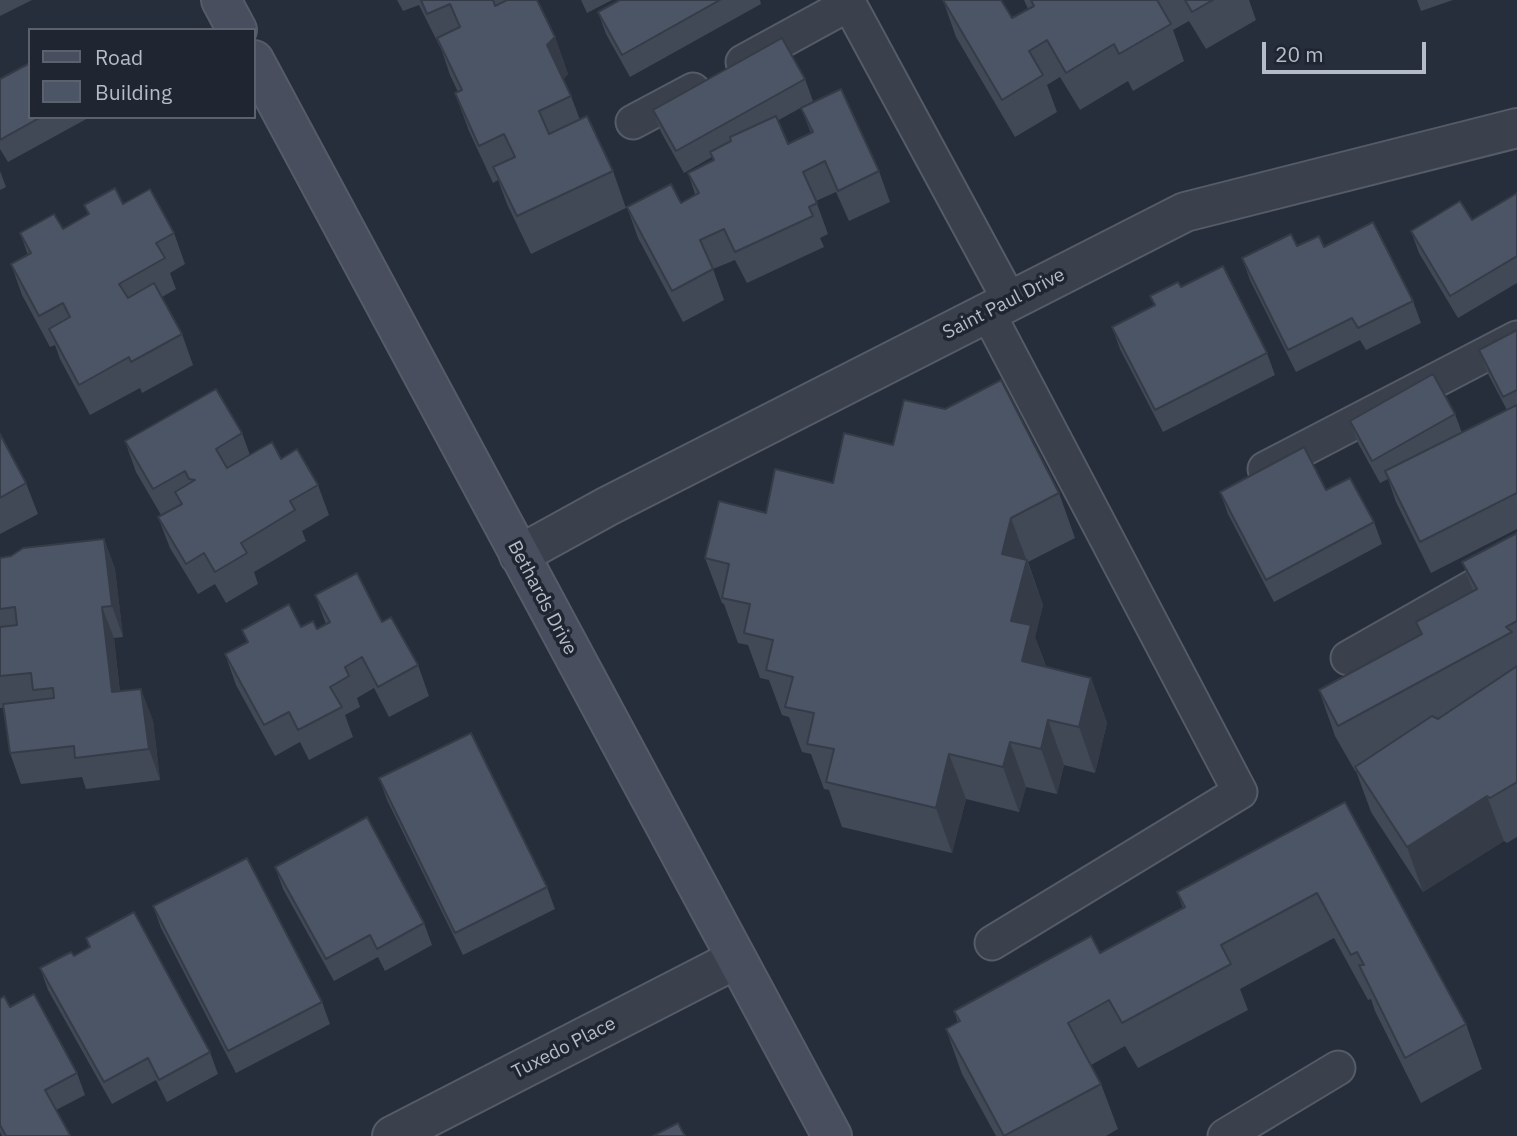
<!DOCTYPE html>
<style>
body{margin:0}
#map{position:relative;width:1517px;height:1136px;overflow:hidden;background:#262d3b;font-family:"IBM Plex Sans",sans-serif}
canvas{display:block}
.legend{position:absolute;left:28px;top:28px;width:228px;height:91px;box-sizing:border-box;background:#1f2531;border:2px solid #5b616d;margin:0;padding:9px 12px;list-style:none;font-size:21px;color:#b5bbc7}
.legend li{display:flex;align-items:center;gap:14px;height:35px}
.legend b{width:35px;border:2px solid #5b616d}
.scale{position:absolute;left:1262px;top:42px;width:164px;height:32px;box-sizing:border-box;border:4px solid #b5bbc7;border-top:0;padding-left:9px;font-size:21px;line-height:24px;white-space:nowrap;color:#b5bbc7;-webkit-text-stroke:5px #1f2531;paint-order:stroke}
</style>
<div id="map">
<canvas width="1517" height="1136"></canvas>
<ul class="legend">
<li><b style="height:9px;background:#484e5e"></b>Road</li>
<li><b style="height:19px;background:#4c5565"></b>Building</li>
</ul>
<div class="scale">20 m</div>
</div>
<script>
const ctx = document.querySelector('canvas').getContext('2d');
ctx.lineJoin = 'round';
const shape = rows => new Path2D(rows.map(r => 'M' + r).join(''));
function strokePath(path, color, width, dash) { ctx.strokeStyle = color; ctx.lineWidth = width; ctx.lineCap = dash ? 'butt' : 'round'; ctx.setLineDash(dash || []); ctx.stroke(path); }
function fill(path, color) { ctx.fillStyle = color; ctx.fill(path, 'evenodd'); }
function drawText(font, color, halo, rows, align = 'center') {
  ctx.font = font + ' "IBM Plex Sans",sans-serif'; ctx.lineWidth = 7; ctx.setLineDash([]); ctx.textBaseline = 'middle'; ctx.strokeStyle = halo; ctx.fillStyle = color; for (const [text, x, y, turn = 0] of rows) {
    ctx.save(); ctx.translate(x, y); ctx.rotate((+turn || 0) * Math.PI / 180); ctx.textAlign = isNaN(turn) ? turn : align; if (halo) ctx.strokeText(text, 0, 0); ctx.fillText(text, 0, 0); ctx.restore();
  }
}
const lane = shape([
 [847,0,1010,301],
 [743,62,849,4],
 [633,122,693,90],
 [988,313,1240,792,992,943],
 [1265,469,1517,338],
 [1348,658,1517,562],
 [1225,1136,1338,1068]
]);
const street = shape([
 [519,555,608,506,1185,212,1517,128],
 [392,1136,736,959]
]);
const secondary = shape([
 [221,0,237,30],
 [254,60,832,1136]
]);
const wall = shape([
 [0,0,32,0,0,16],
 [397,0,537,0,555,37,568,74,563,80,571,96,580,120,613,171,626,208,531,254,507,204,498,180,493,183,469,131,455,93,458,92,450,75,442,51,419,5,403,11],
 [581,0,612,0,587,13],
 [620,0,760,0,761,4,630,77,606,34,598,12],
 [943,0,1012,18,1028,9,1024,0,1249,0,1256,20,1206,49,1189,21,1173,30,1184,61,1133,91,1128,81,1080,110,1060,77,1047,85,1057,112,1015,137,956,37],
 [1417,0,1453,0,1421,11],
 [0,79,30,117,90,117,8,162,0,149],
 [805,79,813,101,777,121,788,144,811,133,801,108,879,171,890,202,849,221,836,192,816,201,828,234,820,238,824,247,747,283,735,260,713,269,724,300,683,322,638,238,627,207,681,203,695,194,688,173,713,160,712,157,684,173,661,132,653,110],
 [0,171,6,187,0,190],
 [1517,193,1517,283,1458,318,1419,253,1411,231,1472,220],
 [123,204,174,233,185,264,170,273,176,289,162,297,182,334,193,365,142,393,140,388,90,415,60,359,55,345,50,347,22,295,11,264,28,255,20,233,63,229,88,214,84,205],
 [1324,247,1413,301,1421,323,1366,350,1360,340,1296,372,1250,280,1242,258],
 [1181,287,1267,353,1275,375,1163,432,1120,349,1112,327,1154,305,1150,296],
 [1517,330,1517,529,1431,573,1396,502,1388,479,1380,483,1358,443,1350,421,1455,414,1462,433,1507,410,1487,372,1479,350],
 [242,433,250,455,281,459,318,485,329,515,302,531,306,541,254,572,258,584,226,603,215,584,198,594,170,548,158,517,161,515,136,472,125,441],
 [0,434,26,483,38,514,0,534],
 [893,445,1059,493,1075,538,1028,562,1043,605,1035,637,1046,666,1091,678,1107,723,1095,773,1064,765,1057,794,1026,787,1019,812,966,799,952,853,842,827,829,790,824,789,811,754,802,752,789,717,782,715,769,680,760,678,748,645,738,643,724,604,722,603,705,558,766,513,833,483],
 [1326,490,1374,522,1382,544,1274,602,1228,514,1220,492],
 [1517,533,1517,837,1507,843,1504,841,1423,892,1371,812,1356,771,1355,771,1335,736,1319,690,1421,635,1416,622,1473,591,1462,562],
 [104,539,115,569,123,637,114,638,120,692,153,720,160,780,86,789,82,777,21,784,10,753,4,708,0,708,0,558],
 [315,595,382,622,418,665,429,696,389,717,374,688,357,698,360,707,345,715,353,737,309,760,300,742,275,756,236,685,225,654,247,642,242,630,301,627,317,629,326,624],
 [379,778,547,887,555,909,463,955,387,800],
 [1345,802,1466,1024,1482,1069,1421,1103,1375,1011,1371,999,1368,1000,1334,938,1240,989,1248,1010,1138,1068,1125,1046,1091,1065,1101,1084,1118,1129,1106,1136,996,1136,962,1074,946,1029,958,1023,954,1011,1100,953,1183,908,1177,892],
 [275,867,424,923,432,945,385,971,378,957,334,981,283,889],
 [153,906,322,1002,330,1024,236,1073,161,928],
 [86,938,210,1052,218,1074,167,1102,156,1080,112,1104,48,990,40,968,74,956,89,947],
 [0,999,10,1007,77,1073,85,1095,56,1110,70,1136,2,1136,0,1132]
]);
const shadedWall = shape([
 [555,37,568,74,560,83,547,45],
 [1011,518,1043,605,1035,637,1047,670,1022,661,1011,621,1002,554],
 [104,539,115,569,123,637,112,606],
 [102,607,114,638,123,723,112,692],
 [1091,678,1107,723,1095,773,1079,727],
 [141,689,153,720,160,780,149,749],
 [1048,720,1064,765,1057,794,1041,749],
 [1010,742,1026,787,1019,812,1003,767],
 [949,754,966,799,952,853,936,808],
 [1487,796,1504,841,1423,892,1407,847]
]);
const building = shape([
 [421,0,493,0,495,6,507,0,537,0,555,37,547,45,571,96,539,111,549,134,587,116,613,171,517,216,493,167,515,157,504,134,479,146,455,93,462,90,437,38,460,27,450,4,427,14,421,0],
 [620,0,720,0,622,55,598,12,620,0],
 [943,0,1001,0,1012,18,1034,6,1031,0,1157,0,1171,24,1119,54,1114,44,1066,73,1047,40,1029,51,1043,75,1002,100,943,0],
 [1185,0,1213,0,1192,12,1185,0],
 [782,38,805,79,676,151,653,110,782,38],
 [30,63,30,117,41,117,0,140,0,79,30,63],
 [841,89,879,171,838,191,825,161,803,172,817,203,809,207,813,216,735,252,724,229,700,240,713,269,672,291,627,207,671,184,681,203,699,193,688,173,714,160,710,152,731,141,730,137,776,116,788,144,813,132,801,108,841,89],
 [115,188,123,204,150,189,174,233,156,243,165,258,119,284,128,298,154,283,182,334,131,362,129,357,79,385,49,329,70,317,63,303,39,316,11,264,31,253,20,233,54,214,63,229,89,214,84,205,115,188],
 [1517,193,1517,256,1450,296,1411,231,1460,201,1472,220,1517,193],
 [1373,222,1413,301,1358,328,1352,318,1288,350,1242,258,1291,234,1297,246,1319,236,1324,247,1373,222],
 [1223,266,1267,353,1155,410,1112,327,1155,305,1150,296,1178,282,1181,287,1223,266],
 [1517,330,1517,390,1503,397,1479,350,1517,330],
 [1433,374,1455,414,1372,461,1350,421,1433,374],
 [1001,380,1059,493,1011,518,1002,554,1027,560,1011,621,1031,625,1022,661,1091,678,1079,727,1048,720,1041,749,1010,742,1003,767,949,754,936,808,826,782,834,749,807,744,814,713,785,707,793,677,766,670,773,640,744,633,750,604,722,598,729,564,705,558,719,501,766,513,775,469,833,483,844,433,893,445,904,400,945,409,1001,380],
 [216,389,242,433,216,449,227,468,272,442,281,459,297,449,318,485,290,501,295,510,241,543,247,553,215,572,204,553,186,564,158,517,182,504,175,492,195,480,189,479,185,471,153,489,125,441,216,389],
 [1517,405,1517,493,1420,542,1385,471,1517,405],
 [0,434,26,483,0,498,0,434],
 [1304,447,1326,490,1350,478,1374,522,1266,580,1220,492,1304,447],
 [1517,533,1517,621,1506,627,1512,632,1338,726,1319,690,1422,634,1416,622,1477,589,1462,562,1517,533],
 [104,539,112,606,102,607,112,692,141,689,149,749,75,758,74,746,10,753,3,704,54,698,53,688,33,690,31,673,0,676,0,627,17,625,15,607,0,609,0,558,11,556,23,548,104,539],
 [357,573,382,622,391,617,418,665,378,687,362,657,345,667,349,676,330,687,342,707,298,730,289,712,264,725,225,654,248,642,242,630,289,604,301,627,313,621,317,629,330,622,315,595,357,573],
 [1517,666,1517,782,1490,798,1487,796,1407,847,1355,767,1432,716,1438,719,1517,666],
 [471,733,547,887,455,933,379,778,471,733],
 [1345,802,1466,1024,1405,1058,1359,965,1364,965,1357,952,1351,955,1317,893,1221,945,1231,964,1122,1023,1109,1000,1068,1023,1101,1084,1004,1136,946,1029,960,1021,954,1011,1091,936,1100,953,1185,907,1177,892,1345,802],
 [367,817,424,923,377,949,370,935,326,959,275,867,367,817],
 [247,858,322,1002,228,1051,153,906,247,858],
 [134,912,210,1052,159,1080,148,1058,104,1082,40,968,71,952,74,956,90,947,86,938,134,912],
 [34,994,77,1073,45,1090,70,1135,68,1136,6,1136,0,1125,0,999,4,996,10,1007,34,994],
 [678,1123,685,1136,653,1136,678,1123]
]);
const streetNames = [
 ["Saint Paul Drive",1004,304,-27],
 ["Bethards Drive",542,598,62],
 ["Tuxedo Place",564,1048,-27]
];
strokePath(lane, '#555b67', 37);
strokePath(street, '#555b67', 42);
strokePath(secondary, '#555b67', 42);
strokePath(lane, '#3a404c', 33);
strokePath(street, '#3a404c', 38);
strokePath(secondary, '#484e5e', 38);
fill(wall, '#414957');
fill(shadedWall, '#353c47');
fill(building, '#4c5565');
strokePath(building, '#353c47', 2);
drawText('19px', '#b5bbc7', '#1f2531', streetNames);
</script>
